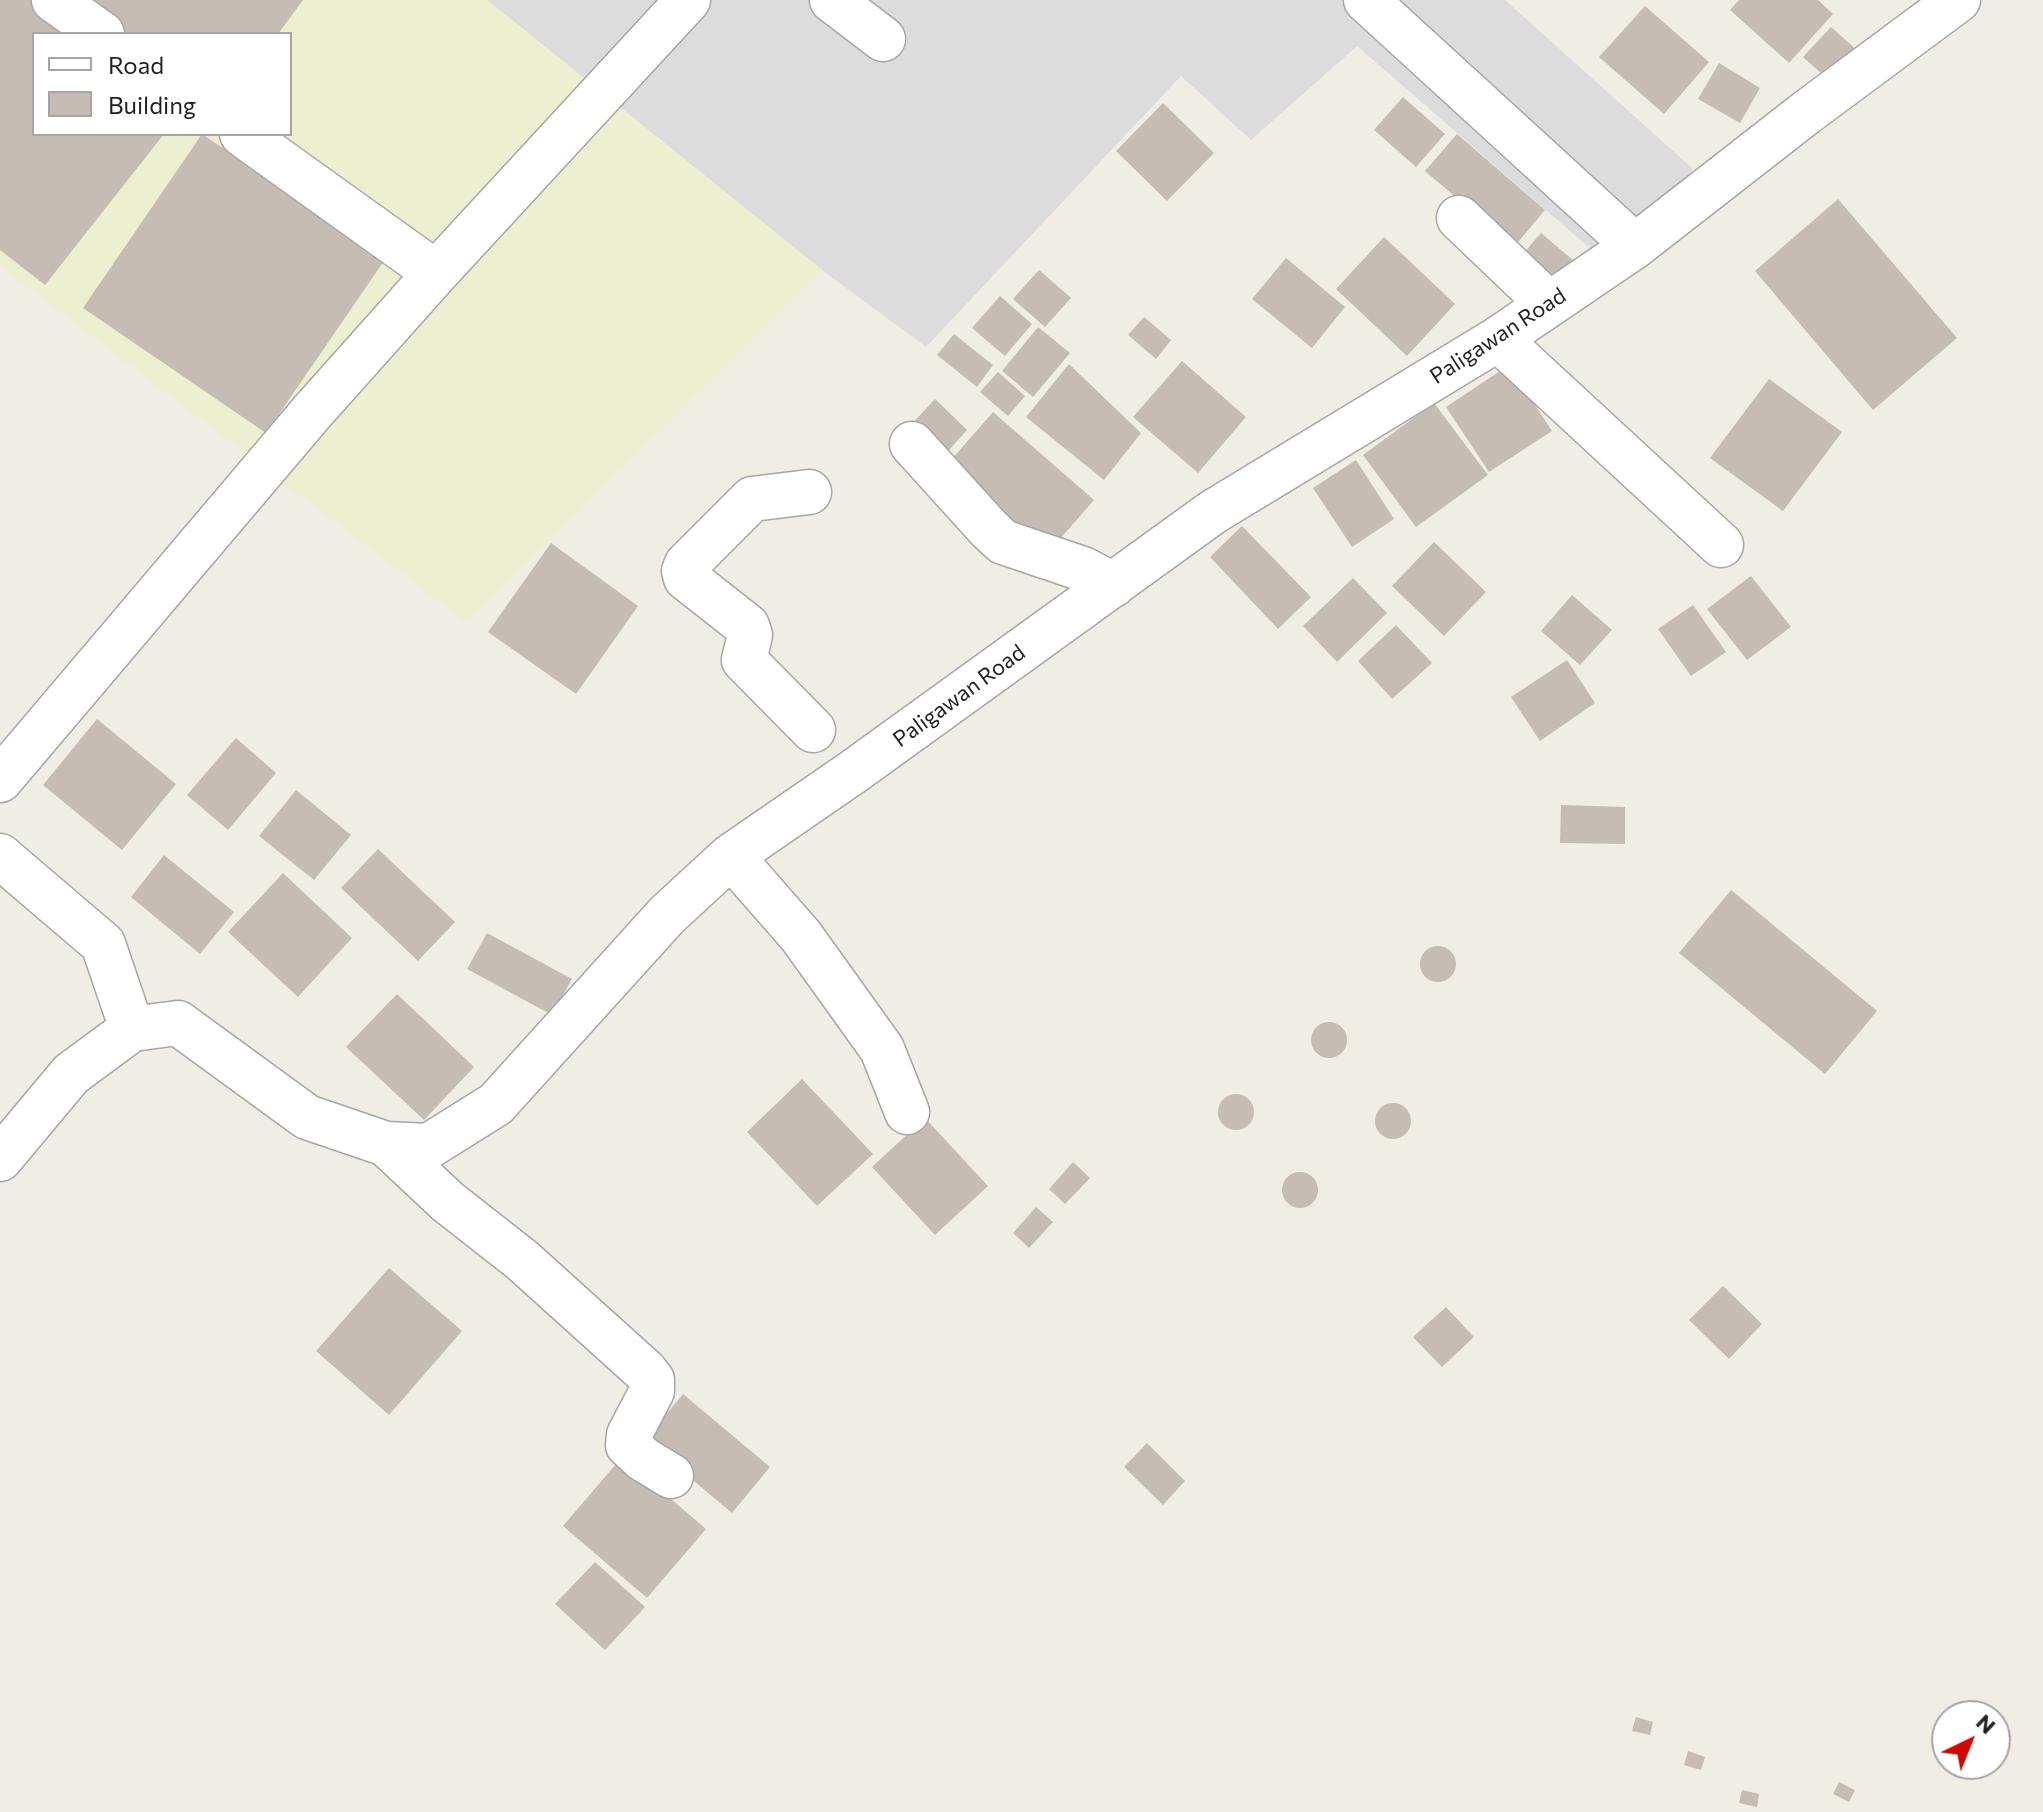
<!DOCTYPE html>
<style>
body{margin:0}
#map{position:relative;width:2043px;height:1812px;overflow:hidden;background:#f0ede5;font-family:Commissioner,sans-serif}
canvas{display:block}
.legend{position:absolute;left:32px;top:32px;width:260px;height:104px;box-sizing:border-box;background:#fff;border:2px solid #a5a5a5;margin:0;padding:10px 14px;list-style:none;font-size:24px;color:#1f1f1f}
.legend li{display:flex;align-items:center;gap:16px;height:40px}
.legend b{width:40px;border:2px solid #a5a5a5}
.north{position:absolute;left:1931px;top:1700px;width:80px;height:80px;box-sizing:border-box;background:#fff;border:2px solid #a5a5a5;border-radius:50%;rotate:43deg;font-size:22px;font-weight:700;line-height:32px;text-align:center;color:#1f1f1f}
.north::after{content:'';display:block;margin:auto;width:28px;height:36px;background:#cf0800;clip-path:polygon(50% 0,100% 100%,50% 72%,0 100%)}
</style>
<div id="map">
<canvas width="2043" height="1812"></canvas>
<ul class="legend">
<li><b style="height:10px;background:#fff"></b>Road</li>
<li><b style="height:22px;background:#c5bcb4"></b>Building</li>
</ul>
<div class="north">N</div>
</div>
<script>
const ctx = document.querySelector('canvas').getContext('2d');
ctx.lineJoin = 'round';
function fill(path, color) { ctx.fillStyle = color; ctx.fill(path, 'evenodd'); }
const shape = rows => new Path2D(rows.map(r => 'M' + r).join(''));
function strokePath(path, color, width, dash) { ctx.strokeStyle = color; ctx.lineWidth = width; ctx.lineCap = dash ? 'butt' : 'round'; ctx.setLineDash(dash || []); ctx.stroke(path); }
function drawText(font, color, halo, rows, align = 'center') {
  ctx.font = font + ' Commissioner,sans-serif'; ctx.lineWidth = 6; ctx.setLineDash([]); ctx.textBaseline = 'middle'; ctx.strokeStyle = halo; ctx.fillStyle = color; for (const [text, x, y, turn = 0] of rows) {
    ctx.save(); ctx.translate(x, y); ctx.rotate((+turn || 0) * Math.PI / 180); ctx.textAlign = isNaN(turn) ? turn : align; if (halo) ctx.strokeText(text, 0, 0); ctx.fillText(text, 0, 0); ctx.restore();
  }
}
const residential = shape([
 [487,0,1505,0,1693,169,1658,230,1600,257,1357,46,1251,140,1181,76,926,347,822,270]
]);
const farmland = shape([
 [0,0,487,0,822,270,467,623,0,266],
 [34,34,290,34,290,134,34,134]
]);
const building = shape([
 [0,0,31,0,74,34,34,34,34,134,164,134,45,285,0,250],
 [75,0,303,0,278,34,121,34],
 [1739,0,1818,0,1833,14,1789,63,1730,10],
 [1645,6,1709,62,1664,114,1599,57],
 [1831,27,1859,52,1831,82,1803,57],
 [1719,63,1760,88,1740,123,1698,99],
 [1403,97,1445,134,1416,167,1374,130],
 [1163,103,1214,153,1167,201,1116,151],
 [202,134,386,258,266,433,83,308],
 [1457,134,1545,210,1514,247,1425,171],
 [1838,199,1957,338,1873,410,1755,271],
 [1541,233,1581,267,1552,300,1512,267],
 [1384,237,1455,304,1407,356,1336,289],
 [1286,258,1345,307,1312,348,1252,299],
 [1039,270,1071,298,1045,327,1013,299],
 [1000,296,1032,324,1005,356,972,328],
 [1144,317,1171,340,1156,359,1128,335],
 [1038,327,1070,353,1033,397,1002,371],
 [954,334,993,365,977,387,937,355],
 [1182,361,1246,417,1198,473,1133,417],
 [1069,364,1141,433,1104,480,1026,417],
 [1509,365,1552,431,1489,472,1446,407],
 [998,372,1025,396,1008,416,980,392],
 [1769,379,1842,432,1783,511,1710,458],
 [935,399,967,430,942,458,909,427],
 [1434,403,1488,475,1416,527,1363,455],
 [993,412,1094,500,1046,555,945,467],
 [1356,460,1394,519,1352,547,1313,488],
 [1242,526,1311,597,1278,629,1210,557],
 [1434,542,1486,592,1444,636,1392,586],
 [551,543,638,606,576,694,488,632],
 [1751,576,1791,627,1747,660,1707,609],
 [1353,578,1387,613,1337,662,1303,626],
 [1572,595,1612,630,1580,665,1541,631],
 [1693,605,1726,652,1691,676,1658,629],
 [1396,625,1432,663,1392,699,1358,661],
 [1567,660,1595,703,1540,741,1511,697],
 [97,719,176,784,122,850,43,785],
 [236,738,276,773,228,830,187,795],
 [296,790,351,835,314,880,259,836],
 [1561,805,1625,807,1625,844,1560,843],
 [378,849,455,922,418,961,341,888],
 [164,855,234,912,200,954,131,897],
 [283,873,352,938,298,997,228,932],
 [1731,890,1877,1011,1825,1074,1679,953],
 [487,933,572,979,552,1015,467,969],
 '1420 964a18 18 0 1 1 36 0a18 18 0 1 1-36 0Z',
 [397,994,474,1067,424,1120,346,1047],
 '1311 1040a18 18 0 1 1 36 0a18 18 0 1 1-36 0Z',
 [802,1079,873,1154,817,1206,747,1132],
 '1218 1112a18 18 0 1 1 36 0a18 18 0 1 1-36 0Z',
 '1375 1121a18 18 0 1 1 36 0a18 18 0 1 1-36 0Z',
 [925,1118,988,1186,935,1235,872,1167],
 [1073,1162,1090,1178,1065,1204,1049,1189],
 '1282 1190a18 18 0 1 1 36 0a18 18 0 1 1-36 0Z',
 [1036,1207,1053,1222,1029,1248,1013,1233],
 [389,1268,462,1331,389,1415,316,1351],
 [1723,1286,1762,1324,1729,1359,1689,1320],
 [1446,1307,1474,1337,1442,1367,1413,1337],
 [683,1394,770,1467,732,1513,645,1440],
 [1147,1443,1185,1481,1163,1505,1124,1467],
 [622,1457,706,1529,647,1598,563,1526],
 [595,1562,645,1607,605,1650,555,1604],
 [1636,1717,1653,1722,1650,1735,1632,1731],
 [1688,1751,1705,1757,1701,1770,1684,1765],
 [1839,1782,1855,1790,1849,1802,1833,1794],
 [1742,1790,1759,1794,1757,1807,1739,1803]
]);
const minor = shape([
 [54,0,102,34],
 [832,0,883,39],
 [1366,0,1635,246],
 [242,134,436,273],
 [1459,218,1549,304],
 [1498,339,1721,545],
 [912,444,989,529,1003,542,1083,569,1113,585],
 [809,492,752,499,687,564,684,571,686,578,747,626,750,635,744,660,813,730],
 [0,780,312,412,436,273,688,0],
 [0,856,103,944,132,1029],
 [731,856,801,936,882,1049,907,1112],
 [386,1144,448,1202,522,1260,645,1371,652,1380,652,1391,629,1435,628,1445,643,1459,671,1476],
 [0,1159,71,1074,132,1029,178,1023,307,1117,386,1144,429,1146,496,1104,667,915,731,856,853,772,1213,512,1498,339,1635,246,1807,112,1958,0]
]);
const streetNames = [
 ["Paligawan Road",1498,336,-33],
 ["Paligawan Road",959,696,-36]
];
fill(residential, '#dddcdc');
fill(farmland, '#ecefd0');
fill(building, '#c5bcb4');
strokePath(minor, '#a6a6a6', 47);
strokePath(minor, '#fff', 44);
drawText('22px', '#1f1f1f', '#fff', streetNames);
</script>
